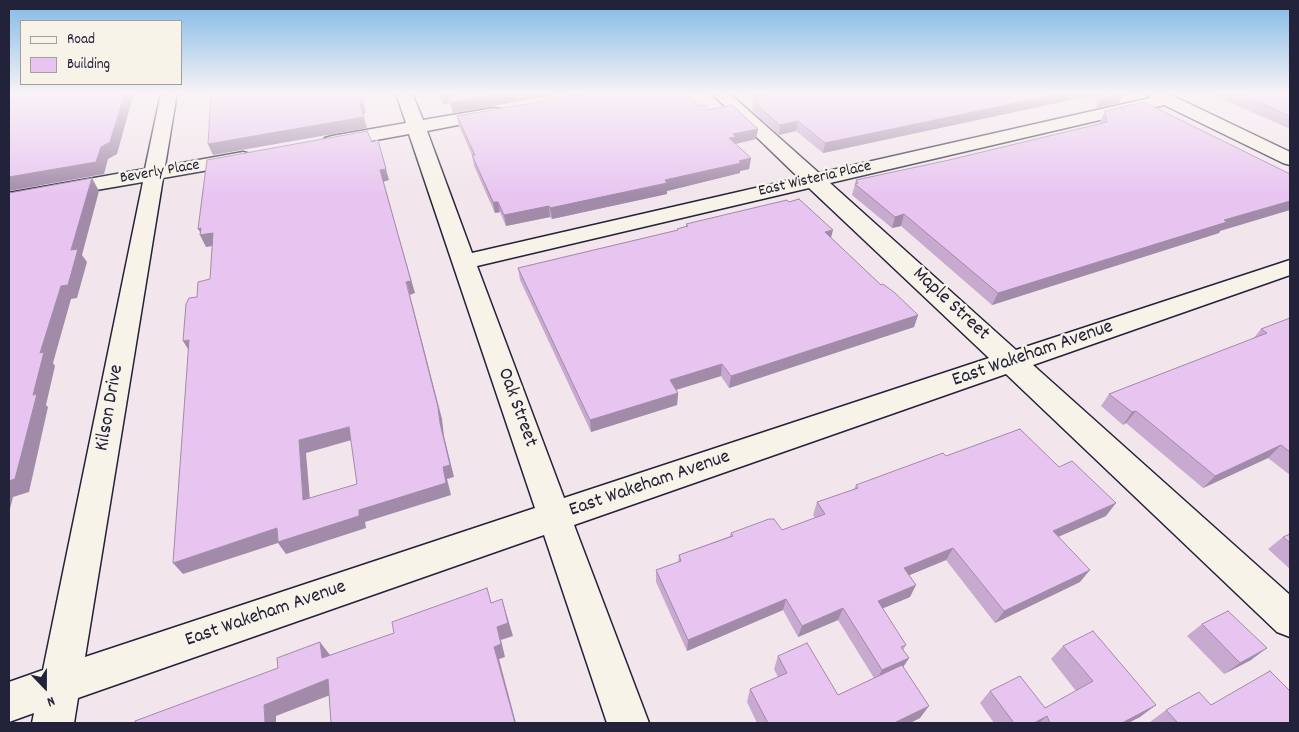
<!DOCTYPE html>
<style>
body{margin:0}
#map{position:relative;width:1299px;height:732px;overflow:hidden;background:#f2e5eb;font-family:Dekko,sans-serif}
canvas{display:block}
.frame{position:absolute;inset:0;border:10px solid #22223b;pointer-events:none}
.legend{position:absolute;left:20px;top:20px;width:162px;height:65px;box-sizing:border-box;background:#f7f3e8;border:1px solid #a29fa3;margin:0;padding:6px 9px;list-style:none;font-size:15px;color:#22223b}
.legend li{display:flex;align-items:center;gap:10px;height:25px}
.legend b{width:25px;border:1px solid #a29fa3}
.north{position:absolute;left:20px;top:662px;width:50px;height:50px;-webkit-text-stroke:4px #f7f3e8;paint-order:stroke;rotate:158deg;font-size:14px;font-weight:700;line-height:20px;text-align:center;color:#22223b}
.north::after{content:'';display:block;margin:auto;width:18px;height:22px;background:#22223b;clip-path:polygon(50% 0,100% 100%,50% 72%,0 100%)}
</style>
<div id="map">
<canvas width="1299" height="732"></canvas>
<div class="frame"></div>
<ul class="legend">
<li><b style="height:6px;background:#f7f3e8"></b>Road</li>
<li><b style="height:14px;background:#e8c5f1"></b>Building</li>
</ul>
<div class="north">N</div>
</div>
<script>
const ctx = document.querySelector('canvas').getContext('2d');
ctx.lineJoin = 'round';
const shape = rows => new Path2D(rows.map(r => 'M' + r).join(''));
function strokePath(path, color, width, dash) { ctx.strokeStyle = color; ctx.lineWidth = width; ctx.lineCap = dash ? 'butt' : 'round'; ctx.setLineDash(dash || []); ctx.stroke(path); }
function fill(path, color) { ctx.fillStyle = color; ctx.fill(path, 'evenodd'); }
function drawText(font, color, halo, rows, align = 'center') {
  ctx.font = font + ' Dekko,sans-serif'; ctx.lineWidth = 5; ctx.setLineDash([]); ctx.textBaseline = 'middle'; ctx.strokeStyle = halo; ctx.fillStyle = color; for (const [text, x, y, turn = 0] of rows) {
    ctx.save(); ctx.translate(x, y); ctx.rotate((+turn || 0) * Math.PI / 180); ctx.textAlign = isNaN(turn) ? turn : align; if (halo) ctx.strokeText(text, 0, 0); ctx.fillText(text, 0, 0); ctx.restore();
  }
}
const street = shape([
 [161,93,177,93,165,166,243,152,250,154,253,158,250,162,243,164,163,178,85,657,535,508,409,134,332,148,325,146,323,142,325,138,332,136,406,123,396,93,412,93,423,120,494,108,500,109,503,113,500,117,494,118,427,131,472,253,799,178,711,93,729,93,819,173,1150,98,1146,93,1167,93,1290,152,1290,165,1283,163,1164,105,830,183,1016,350,1290,260,1290,275,1033,365,1290,595,1290,637,1277,632,1006,374,574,525,649,723,607,723,544,535,78,698,74,723,32,723,34,713,9,722,9,682,43,670,143,182,9,205,9,193,145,169,161,93],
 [809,188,989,358,564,498,477,266,809,188]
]);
const wall = shape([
 [438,93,566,93,453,113,449,103,443,104],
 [746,93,1123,93,1119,103,1097,108,1094,95,823,153,796,131,779,135,752,111,753,101,755,101],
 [1209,93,1290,93,1290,129],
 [699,106,758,129,756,139,735,144,751,158,749,169,740,171,740,173,667,191,667,194,552,219,550,217,506,226,500,212,495,213,474,166,472,155,459,126,457,116],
 [1105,111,1220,231,1219,233,992,305,901,226,892,228,852,195,856,180,949,160,1100,124,1100,122],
 [686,224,831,238,881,285,918,315,914,327,729,388,721,376,676,390,678,393,677,405,591,432,520,280,518,268,677,230,677,229,686,226],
 [1290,318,1290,475,1268,458,1203,488,1126,423,1123,425,1101,406,1109,394,1253,339,1261,329],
 [946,456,1106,516,1058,537,1080,582,995,623,946,560,909,575,910,597,882,608,906,645,903,650,909,658,903,667,920,718,910,723,757,723,747,702,750,689,778,677,774,669,778,656,838,695,874,678,838,620,798,637,783,610,687,651,656,582,656,570,678,562,679,555,730,536,731,533,782,530,815,518,813,515,817,502,854,489,856,485],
 [1290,534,1290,569,1268,549,1283,537],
 [1202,624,1251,660,1224,674,1187,636],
 [1063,646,1140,717,1128,723,994,723,980,703,990,691,1045,708,1076,691,1051,659],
 [1211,705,1290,723,1151,723,1150,722,1166,710]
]);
const shadedWall = shape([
 [125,93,134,93,117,154,108,159,104,174,9,191,9,177],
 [361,93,366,113,363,114,367,128,213,155,208,144,360,104],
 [447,93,449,103,443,104,441,94],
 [509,93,566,93,453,113,451,103],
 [1064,93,1095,93,1094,95,823,153,825,143],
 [1124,93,1119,103,1097,108,1101,99],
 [798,121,796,131,779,135,780,125],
 [758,129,756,139,735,144,729,138,733,134],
 [378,140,389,180,383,182,415,293,410,295,442,419,444,436,454,477,447,479,451,495,365,522,366,528,286,554,278,543,183,574,173,563,277,528,359,510,443,467,440,423,380,170],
 [751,158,749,169,740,171,740,173,667,191,667,194,552,219,550,208,665,180],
 [92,178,99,191,82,255,87,262,77,298,71,299,53,363,55,366,46,405,48,407,29,492,13,497,9,513,9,481,33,395,40,353],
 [1290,201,1290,210,1220,231,1219,233,992,305,998,293,1224,220],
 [493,202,498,202,500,212,495,213],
 [549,206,550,217,506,226,504,215],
 [904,214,901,226,892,228,895,217],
 [201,228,213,233,219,245,206,247,200,235,202,235,198,229],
 [833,230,830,242,825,232],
 [918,315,914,327,729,388,731,376],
 [189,340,191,354,183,341],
 [722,364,721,376,669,392,670,380],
 [678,393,677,405,591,432,590,420],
 [1136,411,1126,423,1123,425,1132,412],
 [349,427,355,439,306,453,311,512,303,500,299,440],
 [1281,445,1268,458,1203,488,1215,476],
 [1116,503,1106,516,1044,543,1053,531],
 [953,548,946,560,898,580,904,568],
 [1090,570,1080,582,995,623,1004,611],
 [916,585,910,597,872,613,878,601],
 [502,599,513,636,501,640,505,657,499,659,516,723,515,723,494,647,497,627],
 [786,599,783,610,687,651,688,640],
 [843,608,838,620,798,637,802,626],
 [320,642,330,655,331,670,322,658],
 [1267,648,1251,660,1224,674,1240,663],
 [909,658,902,669,876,681,882,670],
 [328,679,338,692,276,716,276,723,265,723,264,705],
 [1156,705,1140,717,1128,723,1122,723],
 [929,706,920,718,910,723,895,723,896,722],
 [1047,716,1039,723,1034,723]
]);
const building = shape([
 [9,93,125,93,110,142,101,147,96,162,9,177,9,93],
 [211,93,360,93,363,102,360,104,364,117,208,144,211,93],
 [447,93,509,93,451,103,447,93],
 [590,93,686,93,699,106,704,105,709,110,732,105,758,129,733,134,736,137,729,138,751,158,739,161,741,163,665,180,667,183,550,208,549,206,504,215,498,202,493,202,472,155,475,155,457,116,590,93],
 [758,93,1064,93,825,143,798,121,780,125,753,101,766,99,758,93],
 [1100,93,1124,93,1101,99,1100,93],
 [1238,93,1290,93,1290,116,1238,93],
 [1144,102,1290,174,1290,201,1224,220,1227,222,998,293,904,214,895,217,855,184,858,183,856,180,949,160,1107,122,1105,111,1144,102],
 [367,131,372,142,378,140,386,169,380,170,411,281,406,282,438,407,440,423,450,465,443,467,446,483,359,510,359,516,278,542,277,528,173,563,189,340,183,341,186,304,189,298,197,297,198,282,210,279,213,233,200,235,201,228,198,229,207,160,367,131],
 [349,427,357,484,303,500,299,440,349,427],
 [92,178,71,250,78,249,68,285,61,286,40,353,44,352,33,395,37,394,15,479,9,481,9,193,92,178],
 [799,199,833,230,825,232,881,285,883,284,895,293,918,315,731,376,722,364,670,380,678,393,590,420,518,268,678,230,677,229,688,226,686,224,787,200,789,202,799,199],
 [1290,318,1290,452,1281,445,1215,476,1136,411,1132,412,1109,394,1267,333,1261,329,1290,318],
 [1020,429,1059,467,1072,461,1116,503,1053,531,1090,570,1004,611,953,548,904,568,916,585,878,601,906,645,901,647,909,658,882,670,843,608,802,626,786,599,688,640,656,570,681,561,679,555,733,536,731,533,769,519,774,519,782,530,825,514,817,502,858,488,856,485,943,453,946,456,1020,429],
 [1290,534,1290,543,1283,537,1290,534],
 [487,588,491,603,502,599,508,623,497,627,501,644,494,647,515,723,331,723,328,679,264,705,265,723,135,723,135,721,278,668,277,658,320,642,322,658,394,633,392,622,487,588],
 [1228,611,1267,648,1240,663,1202,624,1228,611],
 [1093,631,1156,705,1122,723,1050,723,1047,716,1034,723,1014,723,990,691,1020,676,1045,708,1093,681,1063,646,1093,631],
 [807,643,838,695,902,665,929,706,896,722,896,723,768,723,750,689,787,673,778,656,807,643],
 [1270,671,1290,691,1290,723,1178,723,1166,710,1199,692,1211,705,1270,671]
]);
const farStreetnames = [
 ["Beverly Place",160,173,-10],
 ["East Wisteria Place",815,180,-13]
];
const streetNames = [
 ["Maple Street",950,305,43],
 ["East Wakeham Avenue",1033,355,-19],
 ["Kilson Drive",111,408,-80],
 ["Oak Street",516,408,70],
 ["East Wakeham Avenue",650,485,-19],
 ["East Wakeham Avenue",266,615,-19]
];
strokePath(street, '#22223b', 3);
fill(street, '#f7f3e8');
fill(wall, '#c8a9cf');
fill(shadedWall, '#a28aa9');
fill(building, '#e8c5f1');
strokePath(building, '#a28aa9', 1);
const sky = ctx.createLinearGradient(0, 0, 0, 195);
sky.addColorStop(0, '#80b9e6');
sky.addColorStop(0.48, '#f9f3f6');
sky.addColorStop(1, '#f9f3f600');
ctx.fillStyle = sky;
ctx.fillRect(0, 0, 1299, 195);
drawText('16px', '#22223b', '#f7f3e8', farStreetnames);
drawText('20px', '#22223b', '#f7f3e8', streetNames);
</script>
